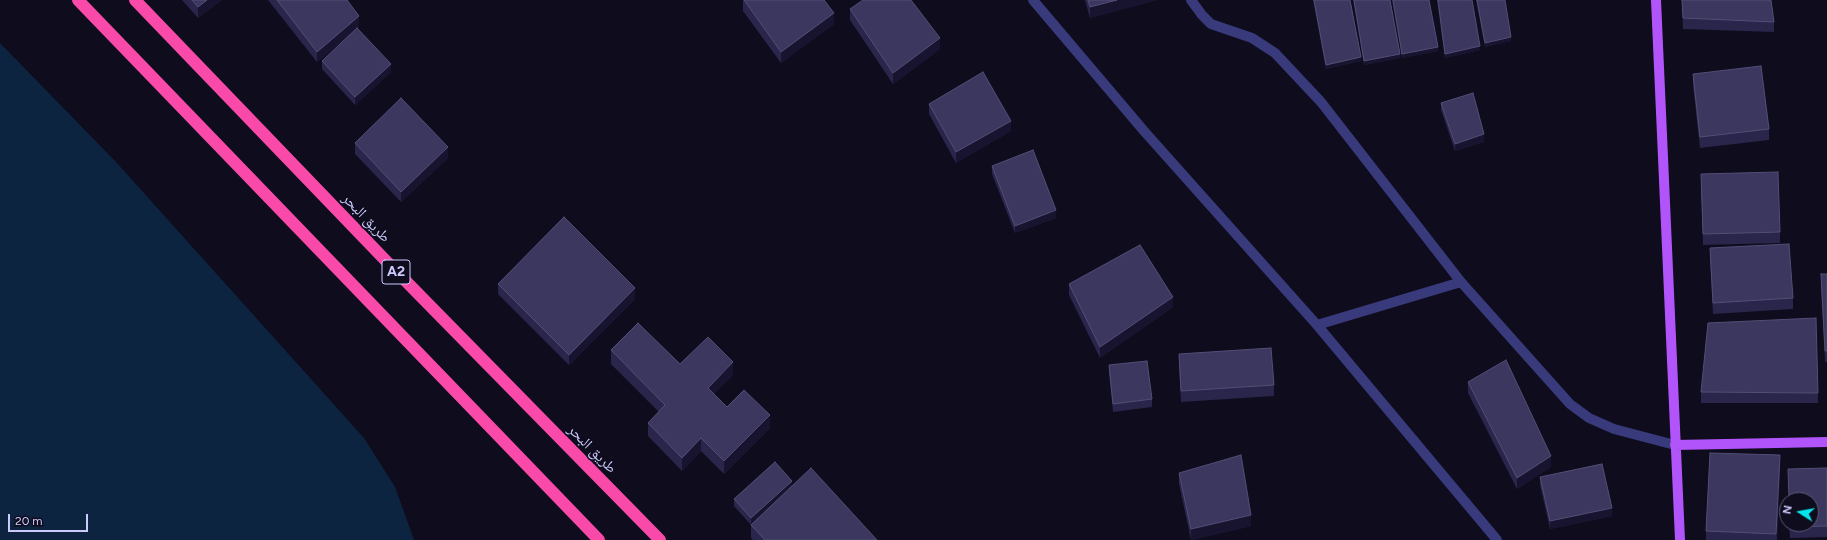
<!DOCTYPE html>
<meta charset="utf-8">
<style>
body{margin:0}
#map{position:relative;width:1827px;height:540px;overflow:hidden;background:#0e0c1d;font-family:Figtree,sans-serif}
canvas{display:block}
.north{position:absolute;left:1779px;top:492px;width:40px;height:40px;box-sizing:border-box;background:#0e0c1d;border:1px solid #5a5877;border-radius:50%;rotate:281deg;font-size:11px;font-weight:700;line-height:16px;text-align:center;color:#cccafd}
.north::after{content:'';display:block;margin:auto;width:14px;height:18px;background:#07e4ec;clip-path:polygon(50% 0,100% 100%,50% 72%,0 100%)}
.scale{position:absolute;left:8px;top:514px;width:80px;height:18px;box-sizing:border-box;border:2px solid #cccafd;border-top:0;padding-left:5px;font-size:12px;line-height:14px;white-space:nowrap;color:#cccafd;-webkit-text-stroke:3px #0e0c1d;paint-order:stroke}
</style>
<div id="map">
<canvas width="1827" height="540"></canvas>
<div class="north">N</div>
<div class="scale">20 m</div>
</div>
<script>
const ctx = document.querySelector('canvas').getContext('2d');
ctx.lineJoin = 'round';
function fill(path, color) { ctx.fillStyle = color; ctx.fill(path, 'evenodd'); }
const shape = rows => new Path2D(rows.map(r => 'M' + r).join(''));
function strokePath(path, color, width, dash) { ctx.strokeStyle = color; ctx.lineWidth = width; ctx.lineCap = dash ? 'butt' : 'round'; ctx.setLineDash(dash || []); ctx.stroke(path); }
function drawText(font, color, halo, rows, align = 'center') {
  ctx.font = font + ' Figtree,"Noto Naskh Arabic",sans-serif'; ctx.lineWidth = 3; ctx.setLineDash([]); ctx.textBaseline = 'middle'; ctx.strokeStyle = halo; ctx.fillStyle = color; for (const [text, x, y, turn = 0] of rows) {
    ctx.save(); ctx.translate(x, y); ctx.rotate((+turn || 0) * Math.PI / 180); ctx.textAlign = isNaN(turn) ? turn : align; if (halo) ctx.strokeText(text, 0, 0); ctx.fillText(text, 0, 0); ctx.restore();
  }
}
const water = shape([
 [0,43,116,162,364,438,395,487,414,540,0,540]
]);
const minor = shape([
 [1033,0,1144,131,1317,325,1497,540],
 [1191,0,1202,15,1211,24,1252,38,1275,53,1321,102,1461,282,1570,404,1589,418,1614,429,1675,445],
 [1317,325,1461,282]
]);
const major = shape([
 [1656,0,1680,540],
 [1675,445,1827,442]
]);
const highway = shape([
 [78,0,599,540],
 [135,0,389,264,660,540]
]);
const wall = shape([
 [182,0,222,0,198,18],
 [268,0,347,0,359,27,357,28,391,72,355,105,322,69,322,61,351,34,317,62],
 [743,0,834,24,781,63,743,11],
 [1085,0,1157,0,1090,18],
 [1313,0,1350,0,1361,61,1326,69],
 [1353,0,1390,0,1400,58,1364,65],
 [1392,0,1429,0,1438,51,1402,58],
 [1437,0,1472,0,1480,50,1445,58],
 [1476,0,1505,0,1511,41,1485,47],
 [1682,0,1771,0,1774,22,1774,32,1683,29],
 [850,9,940,49,893,84,850,20],
 [1693,74,1769,129,1769,140,1700,148,1693,85],
 [1441,103,1484,142,1455,151,1441,110],
 [929,104,1011,131,956,163,929,114],
 [355,143,448,158,401,202,355,154],
 [992,166,1056,218,1015,233,992,174],
 [1701,185,1780,232,1780,243,1703,245],
 [1710,248,1793,298,1793,309,1713,314,1710,259],
 [1821,274,1827,274,1827,362,1825,362,1821,285],
 [498,284,635,299,569,365,498,294],
 [1069,284,1173,307,1100,358,1069,295],
 [611,350,733,375,714,394,727,407,770,428,724,474,701,451,682,471,648,436,648,423,659,412,611,364],
 [1179,354,1274,385,1274,396,1181,402,1179,365],
 [1109,365,1152,399,1152,407,1113,412,1109,373],
 [1468,382,1551,467,1517,489,1468,393],
 [1701,392,1818,393,1818,403,1701,403],
 [1780,466,1777,540,1706,540,1706,531],
 [1827,468,1827,537,1790,538,1789,524],
 [1179,473,1251,526,1191,540,1179,484],
 [1540,477,1612,516,1550,529,1540,485],
 [792,487,877,540,753,540,751,538,751,525,734,506,734,499]
]);
const shadedWall = shape([
 [207,0,222,0,198,18,198,7],
 [1117,0,1157,0,1090,18,1090,7],
 [834,13,834,24,781,63,781,52],
 [359,16,359,27,317,62,317,52],
 [1511,37,1511,41,1485,47,1485,43],
 [940,38,940,49,893,84,893,73],
 [1480,46,1480,50,1445,58,1445,54],
 [1438,47,1438,51,1402,58,1402,54],
 [1400,54,1400,58,1364,65,1364,61],
 [1361,57,1361,61,1326,69,1326,65],
 [391,64,391,72,355,105,355,97],
 [1011,121,1011,131,956,163,956,152],
 [1484,134,1484,142,1455,151,1455,144],
 [448,147,448,158,401,202,401,192],
 [1056,210,1056,218,1015,233,1015,226],
 [635,288,635,299,569,365,569,355],
 [1173,297,1173,307,1100,358,1100,347],
 [733,362,733,375,708,401,708,388],
 [770,415,770,428,724,474,724,461],
 [701,438,701,451,682,471,682,458],
 [1780,455,1780,466,1776,540,1776,534],
 [1551,456,1551,467,1517,489,1517,478],
 [792,481,792,489,751,525,751,518],
 [1612,508,1612,516,1550,529,1550,521],
 [1251,515,1251,526,1191,540,1191,529]
]);
const building = shape([
 [192,0,207,0,198,7,192,0],
 [277,0,347,0,359,16,317,52,277,0],
 [744,0,824,0,834,13,781,52,744,0],
 [863,0,911,0,940,38,893,73,850,9,863,0],
 [1088,0,1117,0,1090,7,1088,0],
 [1314,0,1350,0,1361,57,1326,65,1314,0],
 [1354,0,1390,0,1400,54,1364,61,1354,0],
 [1393,0,1429,0,1438,47,1402,54,1393,0],
 [1438,0,1472,0,1480,46,1445,54,1438,0],
 [1477,0,1505,0,1511,37,1485,43,1477,0],
 [1682,0,1771,0,1774,22,1683,18,1682,0],
 [357,28,391,64,355,97,322,61,357,28],
 [1761,66,1769,129,1700,137,1693,74,1761,66],
 [983,72,1011,121,956,152,929,104,983,72],
 [1473,93,1484,134,1455,144,1441,103,1473,93],
 [401,98,448,147,401,192,355,143,401,98],
 [1033,150,1056,210,1015,226,992,166,1033,150],
 [1778,172,1780,232,1703,234,1701,174,1778,172],
 [564,217,635,288,569,355,498,284,564,217],
 [1789,244,1793,298,1713,303,1710,248,1789,244],
 [1140,245,1173,297,1100,347,1069,284,1140,245],
 [1821,274,1827,274,1827,351,1825,351,1821,274],
 [1816,318,1818,393,1701,392,1708,323,1816,318],
 [638,323,680,364,708,337,733,362,708,388,727,407,744,390,770,415,724,461,701,438,682,458,648,423,665,405,611,350,638,323],
 [1271,348,1274,385,1181,391,1179,354,1271,348],
 [1506,360,1551,456,1517,478,1468,382,1506,360],
 [1147,361,1152,399,1113,404,1109,365,1147,361],
 [1710,453,1780,455,1776,534,1706,531,1710,453],
 [1241,455,1251,515,1191,529,1179,473,1241,455],
 [775,462,792,481,751,518,734,499,775,462],
 [1602,464,1612,508,1550,521,1540,477,1602,464],
 [811,468,877,540,765,540,751,525,811,468],
 [1827,468,1827,526,1790,527,1789,524,1811,524,1811,500,1789,500,1788,469,1827,468]
]);
const shields = [
 [396,272,28]
];
const shieldNames = [
 ["A2",396,272]
];
const streetNames = [
 ["طريق البحر",366,218,46],
 ["طريق البحر",592,449,45]
];
fill(water, '#0d2440');
strokePath(minor, '#383a7b', 10);
strokePath(major, '#b154fa', 10);
strokePath(highway, '#f949a9', 12);
fill(wall, '#2a254a');
fill(shadedWall, '#181430');
fill(building, '#3c375e');
strokePath(building, '#524e77', 1);
for (const [x, y, w] of shields) { const box = new Path2D(); box.roundRect(x - w / 2, y - 12, w, 24, 3); ctx.fillStyle = '#0e0c1d'; ctx.fill(box); strokePath(box, '#cccafd', 1); }
drawText('bold 14px', '#cccafd', null, shieldNames);
drawText('15px', '#cccafd', '#0e0c1d', streetNames);
</script>
